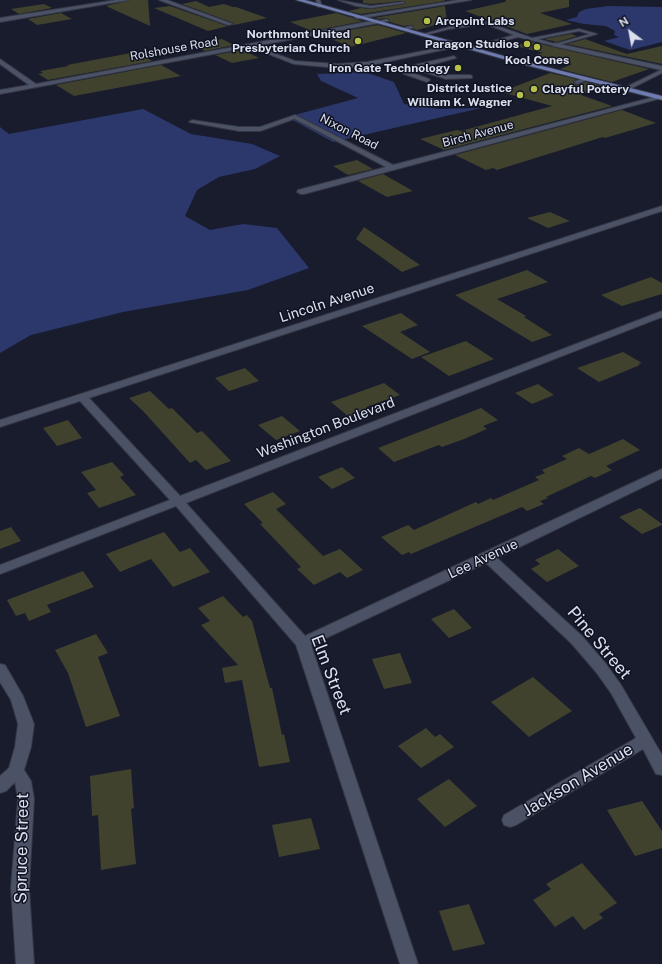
<!DOCTYPE html>
<style>
body{margin:0}
#map{position:relative;width:662px;height:964px;overflow:hidden;background:#181c2d;font-family:"Public Sans",sans-serif}
canvas{display:block}
.north{position:absolute;left:610px;top:12px;width:40px;height:40px;-webkit-text-stroke:3px #0f1323;paint-order:stroke;rotate:328deg;font-size:11px;font-weight:700;line-height:16px;text-align:center;color:#dce0ec}
.north::after{content:'';display:block;margin:auto;width:14px;height:18px;background:#dce0ec;clip-path:polygon(50% 0,100% 100%,50% 72%,0 100%)}
</style>
<div id="map">
<canvas width="662" height="964"></canvas>
<div class="north">N</div>
</div>
<script>
const ctx = document.querySelector('canvas').getContext('2d');
ctx.lineJoin = 'round';
function fill(path, color) { ctx.fillStyle = color; ctx.fill(path, 'evenodd'); }
const shape = rows => new Path2D(rows.map(r => 'M' + r).join(''));
function strokePath(path, color, width, dash) { ctx.strokeStyle = color; ctx.lineWidth = width; ctx.lineCap = dash ? 'butt' : 'round'; ctx.setLineDash(dash || []); ctx.stroke(path); }
function drawText(font, color, halo, rows, align = 'center') {
  ctx.font = font + ' "Public Sans",sans-serif'; ctx.lineWidth = 3; ctx.setLineDash([]); ctx.textBaseline = 'middle'; ctx.strokeStyle = halo; ctx.fillStyle = color; for (const [text, x, y, turn = 0] of rows) {
    ctx.save(); ctx.translate(x, y); ctx.rotate((+turn || 0) * Math.PI / 180); ctx.textAlign = isNaN(turn) ? turn : align; if (halo) ctx.strokeText(text, 0, 0); ctx.fillText(text, 0, 0); ctx.restore();
  }
}
const green = shape([
 [608,6,662,7,662,42,630,50,604,41,619,37,614,35,615,31,606,26,584,24,566,20,577,17,579,12,586,9],
 [365,72,394,82,404,104,439,109,481,108,333,142,287,117,358,98,321,81,317,74],
 [143,109,191,134,252,144,280,156,255,169,219,177,197,190,185,216,210,230,243,224,277,228,309,268,248,290,123,312,31,335,0,353,0,127,9,134]
]);
const building = shape([
 [130,0,148,0,150,26,106,6],
 [363,0,444,0,445,1,361,14,348,11,361,8,371,9,405,4,406,3,403,1,371,4,363,3],
 [506,0,569,0,569,7,540,13,572,24,527,34,465,11,505,2],
 [196,1,209,7,224,4,233,7,236,7,267,18,234,25,234,23,182,4],
 [44,4,52,8,19,14,11,9],
 [170,6,227,26,228,26,208,31,154,8],
 [445,6,447,22,417,30,414,29,412,25,404,26,390,22,390,20,387,18,379,19,374,18],
 [61,13,72,19,37,25,28,19],
 [336,13,353,18,356,20,364,21,312,31,290,22],
 [378,25,406,33,350,47,322,35],
 [571,34,577,36,557,42,544,39],
 [222,39,234,45,205,51,192,45],
 [585,39,627,54,662,46,662,64,567,44],
 [529,41,553,47,649,69,612,82,560,69,572,64,535,55,543,53,516,46],
 [243,50,259,58,232,63,215,55],
 [136,52,152,61,48,80,38,74,43,73,40,71,69,66,67,65],
 [161,65,181,76,74,96,56,85],
 [550,73,576,79,573,82,576,85,586,82,602,86,581,95,612,106,444,150,420,139,457,130,461,131,552,106,501,92],
 [622,110,656,123,605,138,603,137,497,170,493,168,486,170,455,155],
 [357,160,373,169,348,175,333,166],
 [383,174,413,191,387,197,358,181],
 [550,212,570,221,548,228,527,218],
 [364,227,420,265,402,272,356,239],
 [527,270,548,282,497,299,526,316,524,317,552,335,532,342,455,295],
 [651,277,662,283,662,294,622,306,601,295],
 [401,313,418,325,400,332,430,352,412,359,362,326],
 [466,341,494,359,449,376,421,357],
 [623,352,642,363,638,364,640,365,599,382,577,368],
 [245,368,259,381,229,391,215,378],
 [384,383,400,395,366,407,369,409,349,417,331,402],
 [538,384,554,395,532,404,515,393],
 [150,391,169,409,172,408,197,433,202,431,231,461,206,470,196,460,190,463,143,411,129,398],
 [481,408,498,420,483,426,487,429,464,439,442,447,439,445,394,462,378,448],
 [282,416,300,431,276,440,258,425],
 [68,420,82,438,57,446,43,428],
 [623,439,640,450,606,466,612,470,595,478,591,476,546,497,548,498,540,501,544,504,527,511,522,507,411,554,409,552,402,555,381,537,408,525,414,530,476,502,478,504,491,498,493,500,539,480,535,477,545,473,542,470,567,459,562,456,579,448,589,454],
 [112,462,124,475,120,477,136,495,99,508,87,493,96,490,81,472],
 [342,467,355,478,332,489,318,477],
 [273,492,286,504,276,509,323,556,340,549,363,570,347,578,340,572,314,585,297,569,301,567,260,524,263,523,244,504],
 [640,508,662,524,662,525,642,534,619,517],
 [11,527,21,541,0,549,0,531],
 [164,532,180,552,190,548,210,572,173,587,151,559,120,572,106,554],
 [558,549,579,566,547,582,531,569,540,564,535,560],
 [83,571,94,587,47,605,51,612,29,621,25,613,16,616,7,600],
 [223,596,243,617,247,615,252,621,270,688,272,688,282,735,284,734,290,762,259,767,242,680,225,683,222,668,238,665,201,625,210,621,198,608],
 [454,609,472,628,449,638,431,619],
 [96,634,108,653,98,657,120,716,86,727,68,673,55,650],
 [400,653,412,683,384,689,372,659],
 [533,677,572,711,529,737,491,702],
 [426,728,435,737,440,734,454,747,421,768,398,746],
 [131,769,134,808,131,809,136,864,101,870,98,815,92,816,90,776],
 [449,779,477,806,445,827,417,799],
 [642,801,662,831,662,848,635,856,607,810],
 [311,818,320,849,279,857,272,825],
 [582,863,617,903,599,914,603,918,584,930,573,916,555,927,533,900,551,889,546,884],
 [469,904,485,944,453,951,439,911]
]);
const service = shape([
 [316,0,320,0,322,7,318,7,316,0],
 [338,0,371,6,403,2,405,3,371,8,356,6,338,0],
 [387,19,389,21,377,23,375,22,387,19],
 [486,22,532,38,579,29,597,34,555,46,518,37,470,50,468,48,514,35,486,24,449,29,422,36,420,35,449,27,486,22],
 [579,31,590,34,555,44,538,39,579,31],
 [411,26,413,28,402,30,400,29,411,26],
 [459,44,461,46,367,66,338,68,294,64,248,46,252,45,295,61,338,64,367,62,459,44],
 [454,56,456,58,419,68,446,75,470,75,472,76,472,78,446,79,414,69,407,71,429,79,430,80,427,82,404,74,401,70,410,66,454,56],
 [585,77,588,79,587,80,577,84,574,82,585,77],
 [295,115,297,116,297,118,260,131,239,131,189,122,192,120,239,127,260,127,295,115]
]);
const minor = shape([
 [116,0,129,0,0,22,0,18,116,0],
 [159,0,167,0,233,24,228,25,159,0],
 [377,20,379,21,379,23,0,94,0,90,29,85,0,64,0,59,36,84,377,20],
 [555,43,662,66,662,73,628,90,624,90,624,88,661,70,553,46,553,44,555,43],
 [658,96,662,96,662,98,304,194,301,194,297,192,298,190,386,167,293,118,293,116,297,116,393,165,658,96],
 [662,206,662,211,89,398,180,496,662,311,662,317,186,503,305,636,662,469,662,478,497,558,582,636,606,664,621,685,662,755,662,775,656,774,643,749,516,825,510,827,504,825,502,820,504,815,636,738,611,693,596,672,572,644,486,563,311,645,418,964,400,964,296,645,176,506,0,574,0,565,170,500,80,401,0,427,0,420,662,206],
 [0,664,5,665,23,696,34,724,31,747,24,770,31,781,34,799,29,888,34,964,16,964,11,888,18,799,15,782,6,791,0,793,0,776,9,768,15,747,18,724,11,700,0,682,0,664]
]);
const tertiary = shape([
 [458,0,471,0,357,19,354,17,458,0]
]);
const primary = shape([
 [296,0,305,0,518,60,662,96,662,100,514,62,296,0]
]);
const markers = [
 [427,21,4,"#b8c147"],
 [358,41,4,"#b8c147"],
 [527,44,4,"#b8c147"],
 [537,47,4,"#b8c147"],
 [458,68,4,"#b8c147"],
 [534,89,4,"#b8c147"],
 [520,95,4,"#b8c147"]
];
const farPoinames = [
 ["Arcpoint Labs",435,21,"left"],
 ["Northmont United",350,34],
 ["Presbyterian Church",350,48],
 ["Paragon Studios",519,44],
 ["Kool Cones",537,60,"center"],
 ["Iron Gate Technology",450,68],
 ["District Justice",512,88],
 ["William K. Wagner",512,102],
 ["Clayful Pottery",542,89,"left"]
];
const farStreetnames = [
 ["Rolshouse Road",174,49,-10],
 ["Nixon Road",349,132,27],
 ["Birch Avenue",478,134,-15]
];
const streetNames = [
 ["Lincoln Avenue",327,303,-18],
 ["Washington Boulevard",326,428,-21],
 ["Lee Avenue",483,559,-25]
];
const nearStreetnames = [
 ["Pine Street",599,643,50],
 ["Elm Street",331,675,69],
 ["Jackson Avenue",578,780,-31],
 ["Spruce Street",22,848,-89]
];
fill(green, '#2c386c');
fill(building, '#40422e');
strokePath(service, '#343744', 2);
strokePath(minor, '#343744', 2);
strokePath(tertiary, '#343744', 2);
strokePath(primary, '#343744', 2);
fill(service, '#4c5266');
fill(minor, '#4c5266');
fill(tertiary, '#4c5266');
fill(primary, '#6d7bae');
for (const [x, y, r, color] of markers) { const dot = new Path2D(); dot.arc(x, y, r, 0, 2 * Math.PI); ctx.fillStyle = color; ctx.fill(dot); strokePath(dot, '#0f1323', 1.5); }
drawText('bold 12px', '#dce0ec', '#0f1323', farPoinames, 'right');
drawText('12px', '#dce0ec', '#0f1323', farStreetnames);
drawText('14px', '#dce0ec', '#0f1323', streetNames);
drawText('17px', '#dce0ec', '#0f1323', nearStreetnames);
</script>
